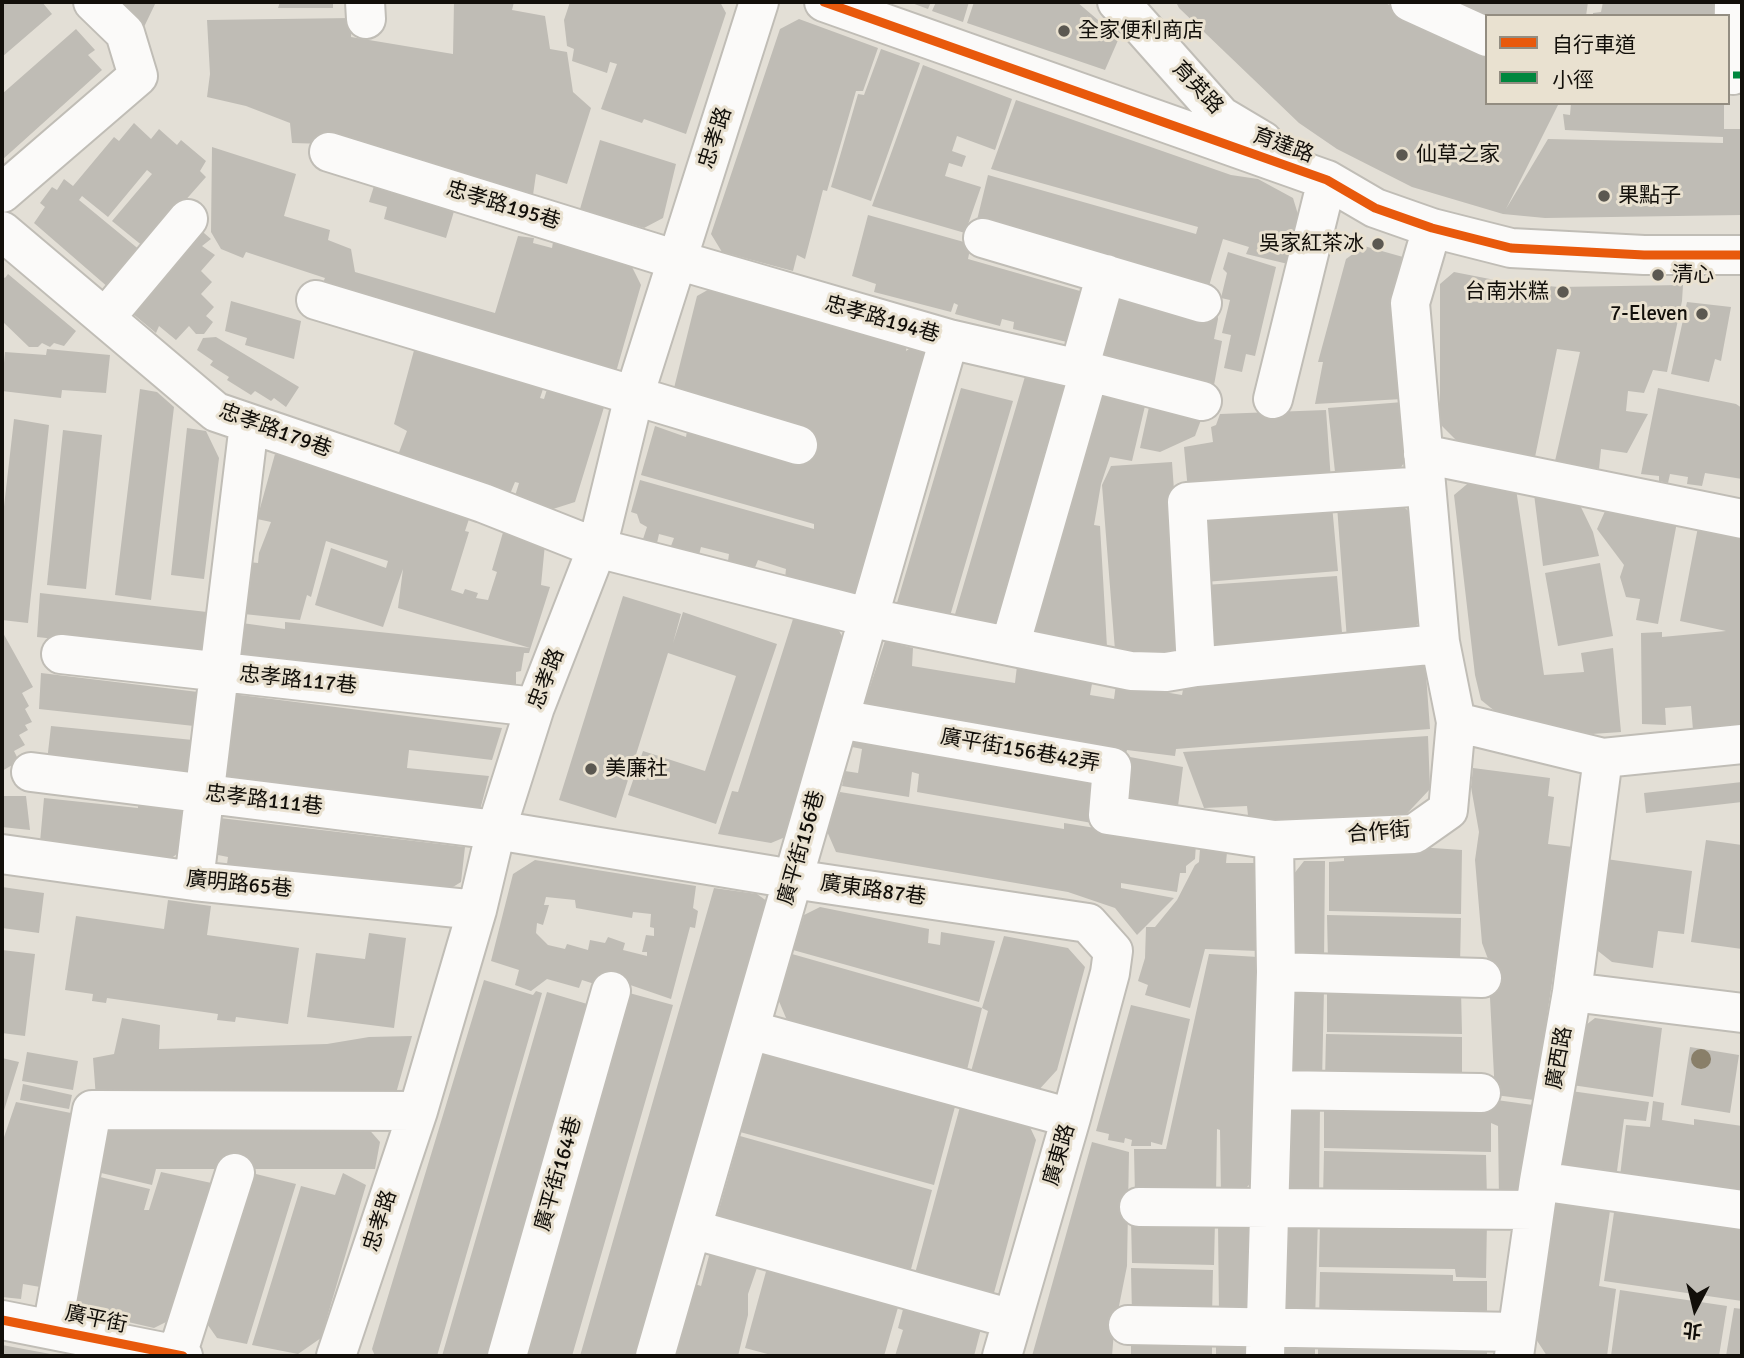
<!DOCTYPE html>
<meta charset="utf-8">
<style>
body{margin:0}
#map{position:relative;width:1744px;height:1358px;overflow:hidden;background:#e3dfd6;font-family:Signika,"Noto Sans TC",sans-serif}
canvas{display:block}
.frame{position:absolute;inset:0;border:4px solid #120f0a;pointer-events:none}
.legend{position:absolute;left:1485px;top:14px;width:245px;height:91px;box-sizing:border-box;background:#e9e1d0;border:2px solid #938d81;margin:0;padding:9px 12px;list-style:none;font-size:21px;color:#120f0a}
.legend li{display:flex;align-items:center;gap:14px;height:35px}
.legend b{width:35px;border:2px solid #938d81}
.north{position:absolute;left:1660px;top:1274px;width:70px;height:70px;-webkit-text-stroke:5px #e9e1d0;paint-order:stroke;rotate:187deg;font-size:19px;font-weight:700;line-height:28px;text-align:center;color:#120f0a}
.north::after{content:'';display:block;margin:auto;width:24px;height:32px;background:#120f0a;clip-path:polygon(50% 0,100% 100%,50% 72%,0 100%)}
</style>
<div id="map">
<canvas width="1744" height="1358"></canvas>
<div class="frame"></div>
<ul class="legend">
<li><b style="height:9px;background:#e8590c"></b>自行車道</li>
<li><b style="height:9px;background:#00873e"></b>小徑</li>
</ul>
<div class="north">北</div>
</div>
<script>
const ctx = document.querySelector('canvas').getContext('2d');
ctx.lineJoin = 'round';
function fill(path, color) { ctx.fillStyle = color; ctx.fill(path, 'evenodd'); }
const shape = rows => new Path2D(rows.map(r => 'M' + r).join(''));
function strokePath(path, color, width, dash) { ctx.strokeStyle = color; ctx.lineWidth = width; ctx.lineCap = dash ? 'butt' : 'round'; ctx.setLineDash(dash || []); ctx.stroke(path); }
function drawText(font, color, halo, rows, align = 'center') {
  ctx.font = font + ' Signika,"Noto Sans TC",sans-serif'; ctx.lineWidth = 6; ctx.setLineDash([]); ctx.textBaseline = 'middle'; ctx.strokeStyle = halo; ctx.fillStyle = color; for (const [text, x, y, turn = 0] of rows) {
    ctx.save(); ctx.translate(x, y); ctx.rotate((+turn || 0) * Math.PI / 180); ctx.textAlign = isNaN(turn) ? turn : align; if (halo) ctx.strokeText(text, 0, 0); ctx.fillText(text, 0, 0); ctx.restore();
  }
}
const building = shape([
 [2,2,42,2,52,14,2,57],
 [115,2,156,2,144,27,131,18],
 [280,2,333,2,333,8,278,8],
 [454,2,514,2,512,10,545,16,550,49,567,52,573,92,591,108,567,184,536,174,533,195,330,140,327,144,292,143,290,123,246,106,207,97,210,74,207,20,352,18,351,37,453,54],
 [570,2,720,2,726,13,686,134,644,119,642,123,601,109,617,64,610,62,607,73,572,61,574,49,567,46,564,20],
 [909,2,931,2,928,9],
 [936,2,969,2,963,22,932,11],
 [974,2,1077,2,1119,38,1105,70,967,23],
 [1176,2,1383,2,1487,49,1487,103,1559,103,1506,209,1548,139,1723,143,1723,137,1565,130,1563,114,1570,115,1571,103,1724,103,1724,129,1741,129,1742,215,1545,218,1503,214,1412,187,1337,149,1299,123,1179,8],
 [1452,2,1588,2,1586,16,1470,16,1472,8],
 [1603,2,1726,2,1726,16,1593,16,1593,13,1601,12],
 [799,19,878,48,863,91,856,91,827,191,823,190,805,259,797,255,793,271,722,252,711,234,780,29],
 [76,29,95,50,88,55,102,70,2,160,2,94],
 [881,49,920,63,871,201,831,187,858,94,864,95],
 [923,65,1012,99,995,150,957,136,952,151,966,156,962,167,949,163,945,176,981,187,965,233,872,206],
 [1016,100,1231,175,1258,179,1293,198,1300,221,1288,264,1246,254,1249,247,1223,239,1209,286,977,220,988,175,1196,234,1198,227,991,169],
 [134,123,151,139,159,129,177,145,181,140,206,161,200,171,206,177,144,247,112,221,152,174,147,170,108,217,82,196,79,200,141,251,109,288,34,223,45,207,40,203,52,187,57,190,64,179,73,186,114,137,119,141],
 [600,140,676,164,663,218,644,228,580,209],
 [212,147,296,174,284,216,330,230,328,240,351,249,355,272,495,313,518,236,534,238,533,243,552,248,553,242,630,263,641,285,614,379,321,287,325,278,246,252,243,258,221,249,211,232],
 [374,186,455,208,446,238,384,219,387,207,369,202],
 [868,215,971,244,968,259,1087,293,1075,344,1013,329,1014,322,1002,319,1000,326,955,314,958,305,954,303,951,312,874,292,876,284,852,276],
 [197,227,211,239,202,246,215,255,201,271,212,282,201,294,214,307,206,316,213,322,204,334,196,334,189,326,176,340,159,326,156,333,127,309],
 [1364,246,1403,257,1395,295,1402,399,1315,404,1323,362,1318,362,1346,259],
 [1228,252,1276,267,1255,356,1246,354,1242,372,1224,368,1231,335,1222,333,1230,300,1221,298,1227,273,1223,269],
 [1454,272,1495,280,1558,287,1683,285,1682,301,1667,372,1653,370,1644,393,1628,391,1626,411,1648,414,1627,453,1601,449,1599,469,1555,461,1580,352,1557,349,1535,457,1459,443,1440,424,1440,284],
 [8,274,76,331,64,346,54,343,50,347,42,343,38,347,29,347,2,321,2,276,5,278],
 [713,287,907,344,906,351,912,347,923,351,931,361,862,588,851,594,785,578,786,569,758,560,754,570,728,561,729,554,701,547,699,555,671,546,674,538,659,534,657,543,643,539,647,527,640,523,637,514,631,512,640,480,814,529,814,524,641,475,655,426,686,437,687,431,801,462,811,430,673,392,697,296],
 [1110,296,1217,305,1218,319,1214,339,1222,341,1214,385,1096,352],
 [231,301,301,321,294,359,245,345,247,338,225,331],
 [1687,302,1731,307,1721,361,1715,359,1709,382,1671,374],
 [216,337,299,387,286,407,274,398,271,401,255,391,251,395,227,380,229,377,210,365,213,361,197,350,203,338],
 [416,343,544,386,540,398,544,399,548,386,605,404,575,502,553,509,515,496,519,483,515,482,510,494,398,455,407,431,394,424],
 [47,349,110,355,106,393,62,390,61,398,2,391,2,363,4,363,5,352,46,355],
 [1026,373,1074,389,1006,629,953,621],
 [961,388,1013,401,950,616,896,606],
 [1658,388,1736,404,1742,408,1742,479,1705,473,1702,486,1687,484,1688,477,1670,474,1668,483,1659,481,1659,476,1641,474],
 [140,389,157,392,174,407,151,600,115,595],
 [1098,393,1145,406,1132,461,1110,457,1101,484,1094,525,1100,526,1107,647,1028,633],
 [1403,402,1408,456,1397,474,1336,481,1328,408],
 [1149,407,1201,420,1195,436,1160,452,1140,448],
 [1326,410,1331,481,1188,491,1184,447,1213,442,1211,427,1216,425,1220,414],
 [14,419,49,425,28,623,2,620,2,524],
 [187,428,206,431,219,458,204,579,171,575],
 [63,430,102,435,86,589,47,585],
 [275,454,338,473,469,519,465,531,469,532,451,590,463,594,465,589,478,593,476,598,488,600,497,572,492,570,504,529,545,544,541,585,550,587,529,653,524,653,521,671,516,672,516,691,238,660,242,623,285,629,285,622,530,648,398,608,403,569,383,627,315,605,331,548,386,568,388,561,326,541,311,597,307,595,300,620,244,614,249,562,258,563,259,553,271,522,257,519],
 [1172,462,1186,659,1116,663,1102,485,1111,466],
 [1472,480,1516,489,1544,675,1584,672,1581,653,1613,648,1621,732,1592,734,1501,716,1481,700,1475,675,1454,495],
 [1534,494,1578,501,1593,532,1599,556,1543,566],
 [1395,500,1411,513,1420,621,1406,637,1347,640,1337,506],
 [1332,505,1338,571,1205,582,1199,513],
 [1606,509,1677,522,1658,624,1636,620,1640,599,1626,597,1620,577,1624,565,1597,529],
 [1698,527,1742,539,1740,552,1742,552,1742,727,1693,730,1691,706,1665,708,1666,725,1642,724,1641,633,1662,632,1662,637,1726,631,1680,621],
 [1600,563,1613,636,1558,646,1545,573],
 [1337,576,1343,644,1210,655,1205,585],
 [40,593,207,612,203,655,37,637],
 [623,596,681,614,673,643,683,612,777,644,716,824,628,795,643,751,705,771,736,676,668,653,616,818,559,800],
 [793,619,838,629,846,643,790,835,771,843,718,834,732,791,738,792],
 [2,631,33,687,22,693,29,706,25,709,32,722,25,725,28,730,19,735,25,745,14,751,19,761,2,771],
 [885,641,913,648,912,666,1015,683,1017,666,1093,678,1090,695,1114,699,1116,684,1182,695,1185,679,1425,660,1430,729,1176,749,1175,756,1127,750,1125,756,864,705],
 [41,673,198,692,194,726,39,709],
 [232,694,502,728,492,760,409,750,407,768,489,776,480,810,225,782],
 [51,726,193,740,188,777,47,761],
 [857,728,1097,779,1092,823,917,792,919,774,912,772,909,797,842,786,845,771,858,773,862,749,852,747],
 [1428,736,1430,789,1399,822,1249,825,1247,806,1204,808,1183,752],
 [1130,757,1183,767,1178,806,1174,805,1173,811,1121,801],
 [1473,768,1550,778,1548,796,1554,797,1548,844,1573,847,1534,1100,1495,1095,1488,959,1482,943,1475,860,1479,832,1471,787],
 [1742,782,1742,802,1646,813,1644,793],
 [840,792,1064,829,1064,823,1196,844,1195,859,1186,866,1186,873,1180,873,1177,892,1121,883,1121,888,1174,898,1137,935,1115,908,1068,892,836,852,826,829],
 [2,796,26,796,30,830,2,827],
 [44,798,138,808,138,799,189,805,186,847,165,863,40,842],
 [220,818,465,847,461,882,440,895,226,871,228,857,218,855],
 [1706,840,1742,845,1742,949,1691,942],
 [1418,847,1462,850,1461,914,1329,911,1329,862,1344,861,1344,852,1418,853],
 [1200,849,1227,852,1226,863,1259,863,1259,951,1205,949,1190,1008,1145,995,1148,985,1138,981,1145,958,1146,927,1155,927,1177,900,1195,865,1199,862],
 [1606,859,1692,871,1684,934,1658,931,1653,968,1612,962,1593,947],
 [535,860,696,886,693,908,698,911,695,928,690,927,671,999,607,977,604,987,582,980,579,988,547,979,531,991,515,985,519,970,491,961,513,874],
 [546,897,575,900,576,908,632,918,633,912,651,914,650,927,654,928,654,936,646,935,642,952,647,952,647,956,623,950,625,943,608,937,605,943,590,940,588,950,567,944,565,949,548,945,536,933,537,923,543,925,549,905,544,905],
 [1304,861,1325,861,1324,962,1299,961,1291,949,1293,875],
 [2,887,44,893,39,933,2,928],
 [714,888,757,894,771,904,638,1356,580,1356],
 [168,900,211,906,207,935,299,948,288,1024,236,1017,235,1022,217,1020,218,1014,107,998,106,1003,92,1001,93,994,65,990,76,916,164,929],
 [820,907,929,929,928,943,940,945,941,932,995,941,979,1002,793,950,804,915],
 [1327,915,1461,918,1460,965,1328,963],
 [369,933,406,938,394,1028,307,1017,316,953,365,959],
 [1004,936,1068,948,1085,967,1057,1070,1036,1093,970,1075,988,1011,982,1008],
 [2,950,35,954,25,1036,2,1033],
 [792,954,982,1008,966,1074,789,1025,778,999],
 [1209,954,1258,957,1254,1180,1238,1196,1221,1196,1220,1130,1217,1129,1216,1196,1135,1195,1134,1149,1166,1149],
 [484,980,533,995,536,991,542,993,437,1356,375,1356,372,1349],
 [1327,988,1461,990,1462,1034,1327,1032],
 [1299,989,1324,989,1322,1081,1287,1070,1288,1000],
 [622,991,673,1005,572,1356,518,1356],
 [547,992,594,1006,492,1356,442,1356],
 [1131,1005,1190,1019,1162,1145,1151,1142,1151,1146,1131,1146,1132,1140,1125,1138,1124,1143,1108,1140,1109,1134,1096,1131],
 [122,1018,160,1025,159,1049,327,1044,369,1037,412,1036,395,1097,96,1098,93,1058,114,1054],
 [1595,1018,1662,1028,1653,1097,1572,1085,1582,1028],
 [1326,1034,1462,1037,1462,1082,1325,1081],
 [1690,1047,1739,1055,1730,1113,1681,1105],
 [764,1050,956,1103,934,1185,740,1132],
 [27,1052,78,1061,73,1090,22,1081],
 [2,1058,19,1062,2,1117],
 [23,1084,72,1095,69,1109,20,1100],
 [1571,1091,1649,1102,1646,1121,1624,1119,1615,1186,1559,1177],
 [1482,1098,1533,1105,1522,1199,1499,1199,1498,1126,1491,1123,1491,1152,1324,1148,1324,1105],
 [1653,1101,1664,1103,1662,1120,1694,1125,1694,1119,1742,1126,1742,1204,1619,1185,1626,1125,1650,1127],
 [16,1102,76,1114,46,1288,23,1284,21,1299,2,1297,2,1143],
 [961,1103,1029,1125,1036,1140,992,1300,914,1277],
 [1299,1104,1320,1105,1319,1198,1296,1198,1283,1185,1284,1117],
 [108,1121,366,1126,380,1142,375,1169,156,1169,152,1185,97,1172],
 [740,1136,932,1190,910,1273,716,1220],
 [1092,1142,1129,1152,1127,1266,1114,1331,1112,1356,1032,1356],
 [1324,1151,1486,1155,1487,1200,1323,1198],
 [161,1172,216,1184,180,1315,154,1328,85,1312,71,1297,96,1176,150,1189,144,1210,149,1210],
 [248,1172,296,1184,247,1344,217,1338,203,1318],
 [343,1173,366,1185,321,1338,298,1354,252,1345,301,1186,335,1195],
 [1556,1189,1612,1197,1599,1286,1616,1289,1607,1356,1547,1356,1534,1336],
 [1616,1199,1742,1218,1742,1301,1604,1281],
 [1296,1218,1318,1218,1315,1321,1291,1321,1283,1305,1284,1232],
 [1131,1220,1215,1221,1214,1265,1132,1263],
 [1487,1220,1486,1278,1456,1277,1455,1269,1319,1267,1320,1223],
 [1242,1221,1253,1232,1251,1301,1242,1314,1219,1313,1218,1223],
 [710,1252,758,1265,748,1294,748,1315,738,1356,674,1356,695,1284,701,1286],
 [767,1268,899,1304,884,1356,775,1356,745,1348],
 [1131,1268,1213,1270,1212,1316,1132,1315],
 [1320,1272,1453,1275,1453,1281,1487,1281,1487,1317,1319,1321],
 [1620,1290,1727,1306,1719,1356,1611,1356],
 [905,1302,982,1325,974,1356,895,1356,903,1330,898,1328],
 [1734,1308,1742,1309,1742,1356,1726,1356],
 [1235,1334,1248,1350,1248,1356,1216,1356,1216,1335],
 [1298,1334,1315,1336,1315,1356,1281,1356,1281,1352],
 [1318,1334,1487,1350,1487,1356,1318,1356],
 [1131,1337,1212,1339,1212,1356,1131,1356],
 [2,1345,56,1355,56,1356,2,1356]
]);
const minor = shape([
 [365,2,366,19],
 [824,2,1327,180,1375,208,1432,228,1511,248,1644,255,1742,255],
 [1117,2,1134,18,1221,116,1263,141],
 [1410,2,1487,37],
 [1728,74,1733,75,1734,2],
 [329,152,677,260,949,339,1079,369,1202,401],
 [2,193,138,76,125,33,93,2],
 [2,231,216,412,483,503,597,548,871,618,1131,671,1166,672,1196,667,1429,645,1440,642],
 [983,238,1202,303],
 [316,300,798,445],
 [105,318,188,219],
 [1079,369,1106,274],
 [1273,399,1327,180],
 [1423,454,1742,519],
 [1010,646,1089,372],
 [61,654,535,707],
 [1196,667,1187,502,1426,486],
 [839,719,1112,767,1108,815,1274,840,1414,834,1448,810,1456,722,1440,642,1410,303,1432,228],
 [1456,722,1603,758,1742,744],
 [31,772,496,830,793,879,1088,923,1113,951,1110,973,1071,1118,1002,1356],
 [2,854,194,881,477,910],
 [194,881,249,424],
 [1276,972,1482,978],
 [1572,992,1742,1013],
 [750,1030,1071,1118],
 [1273,1090,1481,1093],
 [1539,1181,1742,1210],
 [1139,1207,1534,1210],
 [692,1229,1012,1319],
 [2,1320,183,1356],
 [1128,1325,1517,1332],
 [52,1329,92,1110,418,1111],
 [177,1355,235,1173],
 [336,1356,418,1111,477,910,496,830,535,707,597,548,634,396,759,2],
 [507,1356,611,991],
 [655,1356,949,339],
 [1265,1356,1276,972,1274,840],
 [1514,1356,1539,1181,1572,992,1603,758]
]);
const quiet = shape([
 [1733,75,1742,75]
]);
const cycleway = shape([
 [824,2,1327,180,1375,208,1432,228,1511,248,1644,255,1742,255],
 [2,1320,183,1356]
]);
const trees = [
 [1701,1059]
];
const markers = [
 [1064,31,7,"#5b5851"],
 [1402,155,7,"#5b5851"],
 [1604,196,7,"#5b5851"],
 [1378,244,7,"#5b5851"],
 [1658,275,7,"#5b5851"],
 [1563,292,7,"#5b5851"],
 [1702,314,7,"#5b5851"],
 [591,769,7,"#5b5851"]
];
const poiNames = [
 ["全家便利商店",1078,31],
 ["仙草之家",1416,155],
 ["果點子",1618,196],
 ["吳家紅茶冰",1364,244,"right"],
 ["清心",1672,275],
 ["台南米糕",1549,292,"right"],
 ["7-Eleven",1688,314,"right"],
 ["美廉社",605,769]
];
const streetNames = [
 ["育英路",1197,88,47],
 ["忠孝路",716,138,-72],
 ["育達路",1283,146,20],
 ["忠孝路195巷",503,206,17],
 ["忠孝路194巷",882,320,16],
 ["忠孝路179巷",275,431,20],
 ["忠孝路",547,679,-69],
 ["忠孝路117巷",298,681,6],
 ["廣平街156巷42弄",1020,751,10],
 ["忠孝路111巷",264,801,7],
 ["合作街",1379,833,-5],
 ["廣平街156巷",802,848,-74],
 ["廣明路65巷",239,885,6],
 ["廣東路87巷",873,891,8],
 ["廣西路",1560,1058,-80],
 ["廣東路",1060,1155,-74],
 ["廣平街164巷",559,1174,-74],
 ["忠孝路",381,1221,-72],
 ["廣平街",96,1320,12]
];
fill(building, '#bfbcb5');
strokePath(minor, '#c0bdb6', 42);
strokePath(minor, '#fbfaf9', 38);
strokePath(quiet, '#00873e', 7, [14, 7]);
strokePath(cycleway, '#e8590c', 9);
ctx.fillStyle = '#897f69';
for (const [x, y] of trees) { ctx.beginPath(); ctx.arc(x, y, 10, 0, 2 * Math.PI); ctx.fill(); }
for (const [x, y, r, color] of markers) { const dot = new Path2D(); dot.arc(x, y, r, 0, 2 * Math.PI); ctx.fillStyle = color; ctx.fill(dot); strokePath(dot, '#e9e1d0', 2.5); }
drawText('21px', '#120f0a', '#e9e1d0', poiNames, 'left');
drawText('21px', '#120f0a', '#e9e1d0', streetNames);
</script>
